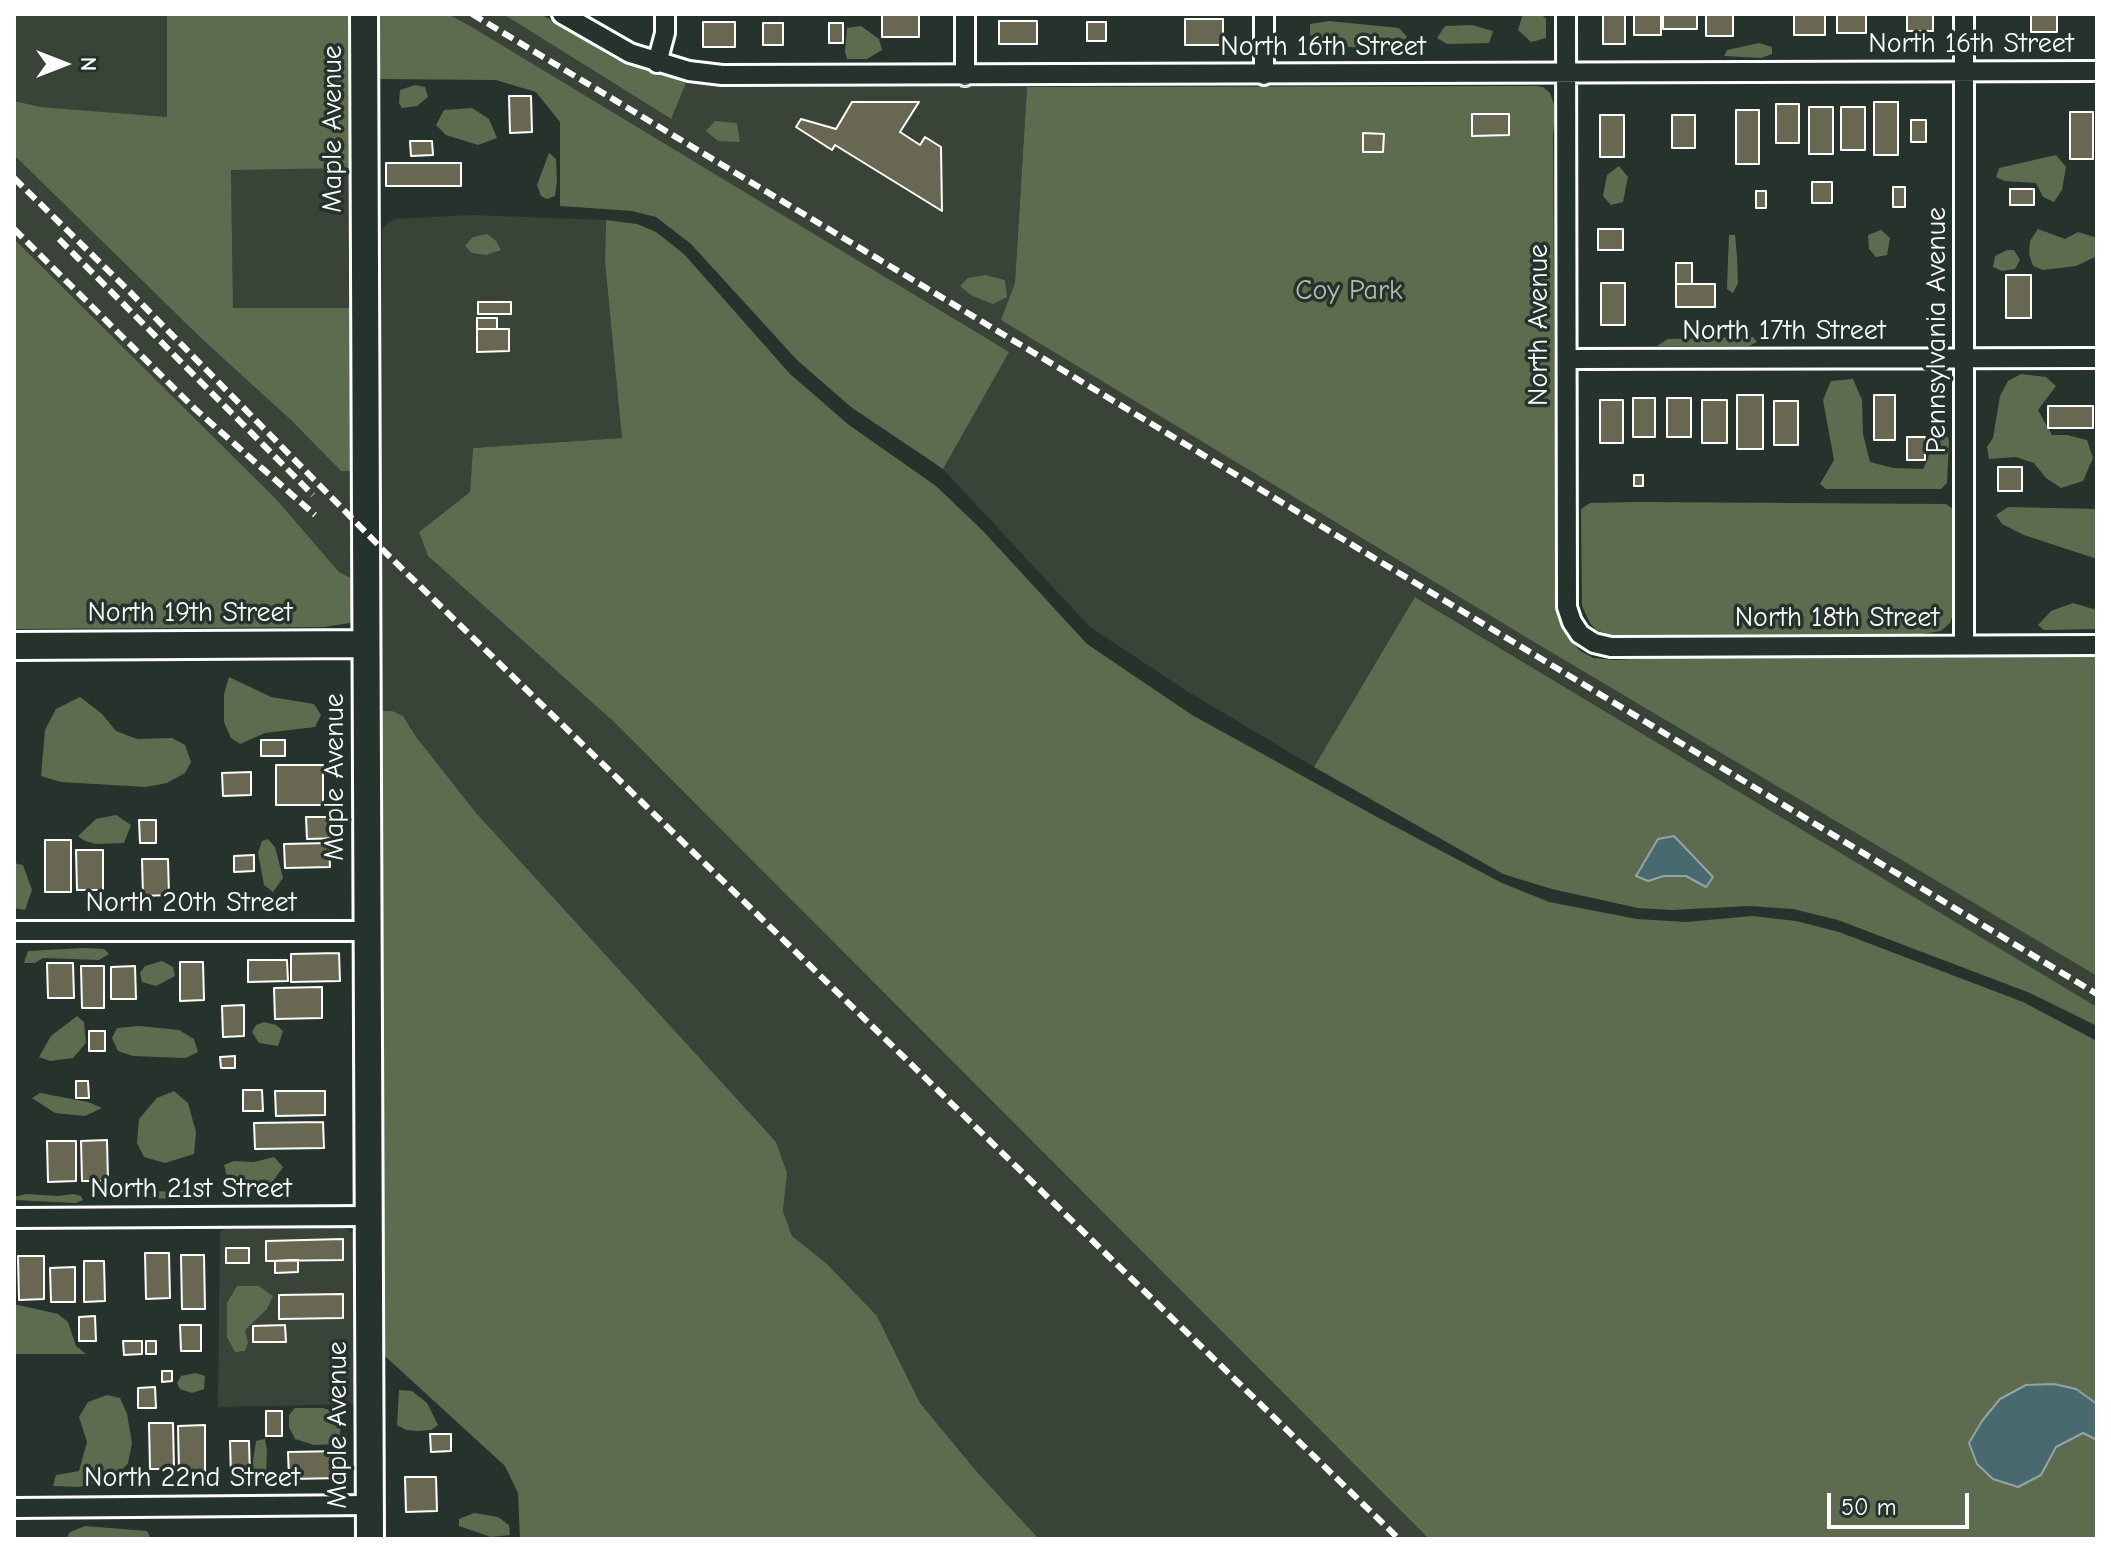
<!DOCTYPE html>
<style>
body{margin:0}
#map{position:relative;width:2111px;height:1553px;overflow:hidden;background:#26332d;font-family:"Comic Neue",sans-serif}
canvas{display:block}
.frame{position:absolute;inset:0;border:16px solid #fff;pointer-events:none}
.north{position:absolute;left:24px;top:24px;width:80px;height:80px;-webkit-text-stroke:6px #26332d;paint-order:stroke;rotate:90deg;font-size:22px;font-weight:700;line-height:32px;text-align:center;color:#fff}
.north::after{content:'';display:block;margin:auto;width:28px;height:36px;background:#fff;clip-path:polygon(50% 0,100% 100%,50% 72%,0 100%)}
.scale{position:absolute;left:1827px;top:1493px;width:142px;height:36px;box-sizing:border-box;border:4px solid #fff;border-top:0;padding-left:10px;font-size:24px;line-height:28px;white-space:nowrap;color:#fff;-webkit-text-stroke:6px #26332d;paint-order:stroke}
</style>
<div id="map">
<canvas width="2111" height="1553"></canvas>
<div class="frame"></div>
<div class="north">N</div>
<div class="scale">50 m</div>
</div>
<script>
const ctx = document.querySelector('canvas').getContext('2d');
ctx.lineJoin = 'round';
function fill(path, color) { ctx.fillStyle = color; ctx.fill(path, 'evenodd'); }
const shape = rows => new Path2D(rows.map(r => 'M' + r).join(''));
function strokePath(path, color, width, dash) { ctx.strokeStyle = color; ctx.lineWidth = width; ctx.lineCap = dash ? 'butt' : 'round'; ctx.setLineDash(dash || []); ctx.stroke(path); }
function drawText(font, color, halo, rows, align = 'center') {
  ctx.font = font + ' "Comic Neue",sans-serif'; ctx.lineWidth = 7; ctx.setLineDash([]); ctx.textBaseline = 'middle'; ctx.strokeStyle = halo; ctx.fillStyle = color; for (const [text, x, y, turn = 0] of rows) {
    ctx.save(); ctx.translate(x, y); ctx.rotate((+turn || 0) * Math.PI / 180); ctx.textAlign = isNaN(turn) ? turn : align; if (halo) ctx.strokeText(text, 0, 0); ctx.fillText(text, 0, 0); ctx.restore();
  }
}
const built = shape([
 [14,14,167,14,167,117,41,107,14,101],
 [448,14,503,14,670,119,686,83,725,87,1027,87,1015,283,1002,320,1534,642,2097,976,2097,1007,1416,597,1314,767,1187,691,1090,627,943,469,1008,352],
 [14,155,201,338,292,421,341,471,351,471,353,579,339,572,277,500,14,239],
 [349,168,350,308,233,308,231,169],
 [472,215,606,220,605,261,623,438,473,448,470,492,419,532,428,556,614,722,1429,1539,1039,1539,977,1472,920,1403,877,1316,826,1263,792,1236,783,1211,787,1173,477,814,417,738,410,725,379,711,382,230,388,223,395,219],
 [342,1228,347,1229,357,1238,359,1404,218,1407,220,1232,224,1229]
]);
const green = shape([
 [167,14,349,14,349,168,231,170,233,308,350,308,351,471,341,471,292,421,201,338,14,155,14,101,41,107,167,117],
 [380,14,448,14,470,26,1009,352,943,469,851,407,797,360,691,244,656,217,632,211,560,206,560,122,536,92,496,80,380,79],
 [503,14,541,14,615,59,686,83,671,119],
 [1523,14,1541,14,1546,19,1546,38,1531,42,1518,30],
 [1329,21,1399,28,1407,37,1391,51,1340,46,1310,35,1310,24],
 [1472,25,1493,31,1489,43,1447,44,1437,38,1445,26],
 [861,26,879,39,882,50,867,59,847,59,845,52,847,28],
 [1759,43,1772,47,1772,54,1761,58,1724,56,1727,50],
 [415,85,425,87,428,97,417,106,402,108,399,103,400,90],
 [1535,86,1543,87,1550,93,1556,110,1553,134,1556,599,1558,615,1565,632,1579,650,1593,658,1614,660,1675,657,2097,654,2097,976,1534,642,1001,320,1015,283,1027,87],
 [472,108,489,119,497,138,478,145,446,135,436,125,444,110],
 [715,121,737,123,740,142,718,141,706,131],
 [549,153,556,159,557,181,555,196,547,199,541,196,537,185],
 [2056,155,2066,167,2062,190,2054,202,2043,197,2036,183,2005,181,1996,177,1999,168],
 [1619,166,1628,177,1623,202,1611,205,1603,196,1607,175],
 [606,220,637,224,656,232,684,254,790,374,849,425,936,486,983,531,1087,644,1192,715,1377,817,1502,883,1549,902,1637,919,1686,922,1752,916,1796,921,1839,932,2023,1002,2097,1041,2097,1539,1429,1539,614,722,428,556,419,532,470,492,473,448,622,438,605,261],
 [2038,229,2065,239,2078,232,2097,238,2097,256,2076,266,2043,270,2033,266,2029,254,2030,241],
 [1881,230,1890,238,1887,255,1876,257,1869,249,1868,235],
 [487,234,496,241,501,250,486,255,472,253,465,246,473,237],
 [1729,235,1735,235,1737,257,1738,283,1733,293,1727,289],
 [14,239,277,500,339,572,353,579,356,609,350,623,324,627,14,629],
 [2007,250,2014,250,2020,260,2015,269,2002,271,1993,267,1995,256],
 [985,275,1005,280,1007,297,993,304,972,296,960,286,968,278],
 [1753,337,1757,342,1749,346,1657,346,1668,339],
 [2021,374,2046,377,2056,386,2038,410,2052,435,2067,435,2087,440,2093,458,2083,481,2061,488,2046,478,2034,463,2016,457,1989,459,1987,447,1993,438,2000,396,2008,381],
 [1853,379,1862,400,1863,434,1870,462,1893,468,1923,469,1928,459,1932,434,1942,426,1949,440,1947,483,1941,489,1826,489,1820,484,1834,460,1823,400,1831,381],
 [1636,502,1946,504,1953,509,1953,614,1950,623,1941,631,1922,634,1610,635,1596,630,1590,623,1582,606,1581,509,1590,503],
 [2008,507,2097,509,2097,559,2024,535,2002,524,1996,515],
 [1415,597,2097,1007,2097,1026,2030,993,1838,920,1793,909,1749,906,1672,910,1638,908,1552,889,1503,874,1314,767],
 [2073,603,2097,610,2097,629,2044,630,2038,625,2051,611],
 [229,677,271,697,314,704,321,715,315,727,265,733,240,744,231,738,224,722,224,694],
 [80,697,102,714,116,731,137,739,172,738,185,745,191,762,185,773,167,783,146,787,61,782,41,776,45,730,56,709],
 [379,711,392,711,403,716,417,738,477,814,776,1142,787,1173,783,1211,792,1236,826,1263,877,1316,920,1403,977,1472,1039,1539,520,1539,518,1493,505,1466,386,1357,382,1350],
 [116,815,131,825,124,843,96,844,85,841,78,836,96,819],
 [268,839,275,847,283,878,273,892,264,885,258,853,262,841],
 [14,863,23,865,32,890,25,910,14,908],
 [84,948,104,949,109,954,99,960,43,958,35,963,24,963,28,951],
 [162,961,173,967,175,976,156,986,142,982,140,973,145,966],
 [77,1016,84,1022,86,1043,73,1058,50,1061,39,1057,51,1036],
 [264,1022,276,1025,283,1031,278,1046,259,1043,252,1032,256,1025],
 [139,1026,179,1030,194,1039,198,1052,186,1058,133,1056,118,1051,112,1038,117,1028],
 [174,1091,188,1103,196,1132,194,1154,165,1163,144,1157,137,1143,139,1119,157,1098],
 [40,1093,88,1102,102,1108,85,1116,55,1113,32,1098],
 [274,1157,283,1167,271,1184,238,1188,227,1177,224,1165,234,1161,254,1162],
 [188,1188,195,1188,200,1194,193,1200,150,1198,152,1191,179,1192],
 [26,1194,58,1196,73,1194,81,1196,83,1200,76,1203,14,1200,14,1197],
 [237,1286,259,1286,273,1296,267,1309,245,1330,248,1343,245,1351,235,1352,227,1337,227,1303],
 [14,1304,58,1314,68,1322,76,1346,86,1354,14,1354],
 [196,1373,205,1376,204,1389,192,1393,180,1389,177,1383,181,1376],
 [399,1390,412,1391,427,1403,438,1425,431,1430,417,1431,406,1430,397,1425],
 [107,1395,120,1398,127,1414,132,1443,128,1463,115,1478,79,1487,53,1486,56,1475,79,1471,87,1442,79,1417,88,1402],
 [295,1408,323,1408,333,1411,341,1425,339,1444,314,1445,295,1439,289,1427,289,1415],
 [265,1439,267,1450,266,1473,260,1478,254,1472,253,1461,256,1441],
 [474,1513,498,1517,509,1525,510,1535,491,1537,459,1526,459,1519],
 [85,1526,147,1531,151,1539,66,1539,70,1532]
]);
const water = shape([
 [1674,836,1713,877,1706,887,1686,876,1664,876,1648,881,1636,876,1658,839,1674,836],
 [2054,1384,2076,1389,2097,1404,2097,1440,2083,1433,2056,1447,2041,1475,2018,1487,1993,1479,1977,1464,1969,1443,1982,1421,2000,1399,2026,1385,2054,1384]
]);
const building = shape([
 [1603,14,1625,14,1625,44,1603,44,1603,14],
 [1634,14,1661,14,1661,35,1634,35,1634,14],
 [1663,14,1697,14,1697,29,1663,29,1663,14],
 [1706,14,1733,14,1733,36,1706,36,1706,14],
 [1794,14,1825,14,1825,35,1794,35,1794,14],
 [1837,14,1866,14,1866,33,1837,33,1837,14],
 [1907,14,1933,14,1933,31,1907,31,1907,14],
 [2031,14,2057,14,2057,32,2031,32,2031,14],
 [882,15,919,15,919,37,882,37,882,15],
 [1185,19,1223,19,1223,45,1185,45,1185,19],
 [999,21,1037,21,1037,44,999,44,999,21],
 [703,22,735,22,735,47,703,47,703,22],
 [1087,22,1106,22,1106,41,1087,41,1087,22],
 [763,23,783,23,783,45,763,45,763,23],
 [829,23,843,23,843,43,829,43,829,23],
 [509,96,531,96,532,132,510,133,509,96],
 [852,102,919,102,900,132,920,145,925,137,941,147,942,211,835,145,832,150,796,127,801,119,836,129,852,102],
 [1874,102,1898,102,1898,155,1874,155,1874,102],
 [1776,104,1799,104,1799,143,1776,143,1776,104],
 [1809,107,1833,107,1833,154,1809,154,1809,107],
 [1841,107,1865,107,1865,150,1841,150,1841,107],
 [1736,110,1759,110,1759,164,1736,164,1736,110],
 [2070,112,2093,112,2093,159,2070,159,2070,112],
 [1472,114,1509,114,1509,135,1472,136,1472,114],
 [1600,115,1624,115,1624,157,1600,157,1600,115],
 [1672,115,1695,115,1695,148,1672,148,1672,115],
 [1911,120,1926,120,1926,142,1911,142,1911,120],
 [1363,133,1384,134,1383,152,1363,152,1363,133],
 [410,141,432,141,433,155,411,156,410,141],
 [386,163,461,163,461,186,386,186,386,163],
 [1812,182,1832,182,1832,203,1812,203,1812,182],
 [1893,187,1905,187,1905,207,1893,207,1893,187],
 [2010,189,2034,189,2034,205,2010,205,2010,189],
 [1756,191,1766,191,1766,208,1756,208,1756,191],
 [1598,229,1623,229,1623,250,1598,250,1598,229],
 [1676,263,1692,263,1692,284,1676,284,1676,263],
 [2006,275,2031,275,2031,318,2006,318,2006,275],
 [1601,283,1625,283,1625,325,1601,325,1601,283],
 [1676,284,1715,284,1715,307,1676,307,1676,284],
 [478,302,511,302,511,314,478,314,478,302],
 [477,318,497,318,497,329,477,329,477,318],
 [477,329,509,329,509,351,477,352,477,329],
 [1737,395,1763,395,1763,449,1737,449,1737,395],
 [1874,395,1895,395,1895,440,1874,440,1874,395],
 [1633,398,1655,398,1655,437,1633,437,1633,398],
 [1667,398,1691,398,1691,437,1667,437,1667,398],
 [1600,400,1623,400,1623,443,1600,443,1600,400],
 [1702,400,1727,400,1727,443,1702,443,1702,400],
 [1774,401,1798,401,1798,445,1774,445,1774,401],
 [2048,406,2093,406,2093,428,2048,428,2048,406],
 [1907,437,1925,437,1925,460,1907,460,1907,437],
 [1998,467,2022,467,2022,491,1998,491,1998,467],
 [1634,475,1643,475,1643,486,1634,486,1634,475],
 [261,740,285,740,285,756,261,756,261,740],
 [276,765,323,765,323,805,276,805,276,765],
 [251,772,251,795,223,796,222,773,251,772],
 [306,817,341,817,342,838,307,839,306,817],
 [139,820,156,820,156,843,140,843,139,820],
 [45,840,71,840,71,892,45,892,45,840],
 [329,843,330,867,285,868,284,844,329,843],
 [76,850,103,850,103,890,77,890,76,850],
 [254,855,254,871,234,872,234,856,254,855],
 [142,859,168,859,169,895,143,896,142,859],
 [339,953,340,981,291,982,291,954,339,953],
 [248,960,287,960,288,981,248,982,248,960],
 [180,962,203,962,204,1000,180,1001,180,962],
 [47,963,73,963,74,998,48,998,47,963],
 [81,966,104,966,104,1008,82,1008,81,966],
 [135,966,136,999,111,999,111,967,135,966],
 [322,987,322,1018,275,1019,274,988,322,987],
 [244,1005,244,1036,223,1037,222,1006,244,1005],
 [89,1031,105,1031,105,1051,89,1051,89,1031],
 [235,1056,235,1068,221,1068,220,1057,235,1056],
 [76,1081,88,1081,89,1098,76,1098,76,1081],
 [243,1090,262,1090,263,1111,243,1111,243,1090],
 [275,1091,325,1091,325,1115,276,1116,275,1091],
 [323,1122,324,1148,255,1149,254,1123,323,1122],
 [107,1140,108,1181,82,1181,81,1141,107,1140],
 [47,1141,76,1141,76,1181,48,1182,47,1141],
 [343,1239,343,1260,266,1261,266,1241,343,1239],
 [226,1248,249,1248,249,1263,226,1263,226,1248],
 [145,1253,169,1253,170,1298,146,1299,145,1253],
 [181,1255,204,1255,205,1309,182,1309,181,1255],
 [18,1256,44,1256,44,1299,19,1300,18,1256],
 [298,1260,298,1272,275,1273,275,1261,298,1260],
 [84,1261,104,1261,105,1301,84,1302,84,1261],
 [75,1267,75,1302,51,1302,50,1268,75,1267],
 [343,1294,343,1318,279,1319,279,1295,343,1294],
 [95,1316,96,1341,79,1341,79,1317,95,1316],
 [180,1325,201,1325,201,1351,181,1351,180,1325],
 [285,1325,286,1342,253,1342,253,1326,285,1325],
 [123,1341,142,1341,142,1354,124,1355,123,1341],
 [146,1341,156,1341,156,1354,146,1354,146,1341],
 [162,1371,172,1371,172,1381,162,1382,162,1371],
 [155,1387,156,1408,138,1408,138,1388,155,1387],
 [266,1411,282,1411,282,1436,266,1436,266,1411],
 [149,1423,173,1423,174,1469,150,1469,149,1423],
 [205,1425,205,1471,179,1472,178,1426,205,1425],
 [430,1434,451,1434,451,1451,431,1452,430,1434],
 [230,1441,249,1441,250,1476,231,1477,230,1441],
 [343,1451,343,1478,289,1479,288,1452,343,1451],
 [405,1477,436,1477,437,1511,406,1512,405,1477]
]);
const street = shape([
 [562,14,630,53,689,71,722,75,2097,71],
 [965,14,965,76],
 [1264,14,1264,75],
 [1566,14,1567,607,1572,622,1580,634,1594,643,1611,647,2097,645],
 [657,63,665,33,665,14],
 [1567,359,2097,358],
 [1964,645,1964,14],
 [14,931,368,931],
 [14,1218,369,1216],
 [14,1508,370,1505]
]);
const secondary = shape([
 [364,14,370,1539],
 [14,646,366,644]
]);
const rail = shape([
 [472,14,2097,994],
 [14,178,130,292,387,554,1399,1539],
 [14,229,195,409,315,515],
 [59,239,313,495]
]);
const streetNames = [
 ["North 16th Street",1971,44],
 ["North 16th Street",1323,47],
 ["Maple Avenue",333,129,-90],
 ["North Avenue",1539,325,-90],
 ["Pennsylvania Avenue",1937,330,-90],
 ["North 17th Street",1784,331],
 ["North 19th Street",190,613],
 ["North 18th Street",1837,618],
 ["Maple Avenue",335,777,-90],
 ["North 20th Street",191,903],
 ["North 21st Street",191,1189],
 ["Maple Avenue",338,1425,-90],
 ["North 22nd Street",192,1478]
];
const parkNames = [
 ["Coy Park",1349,291]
];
fill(built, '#3a4338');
fill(green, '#5d6c4e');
fill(water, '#48696e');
strokePath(water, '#91a5a8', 2);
fill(building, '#686752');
strokePath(building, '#fff', 2);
strokePath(street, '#fff', 24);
strokePath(secondary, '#fff', 32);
strokePath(street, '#26332d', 18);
strokePath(secondary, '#26332d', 26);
strokePath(rail, '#fff', 6, [12, 6]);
drawText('28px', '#fff', '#26332d', streetNames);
drawText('28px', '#b6bdaf', '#26332d', parkNames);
</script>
